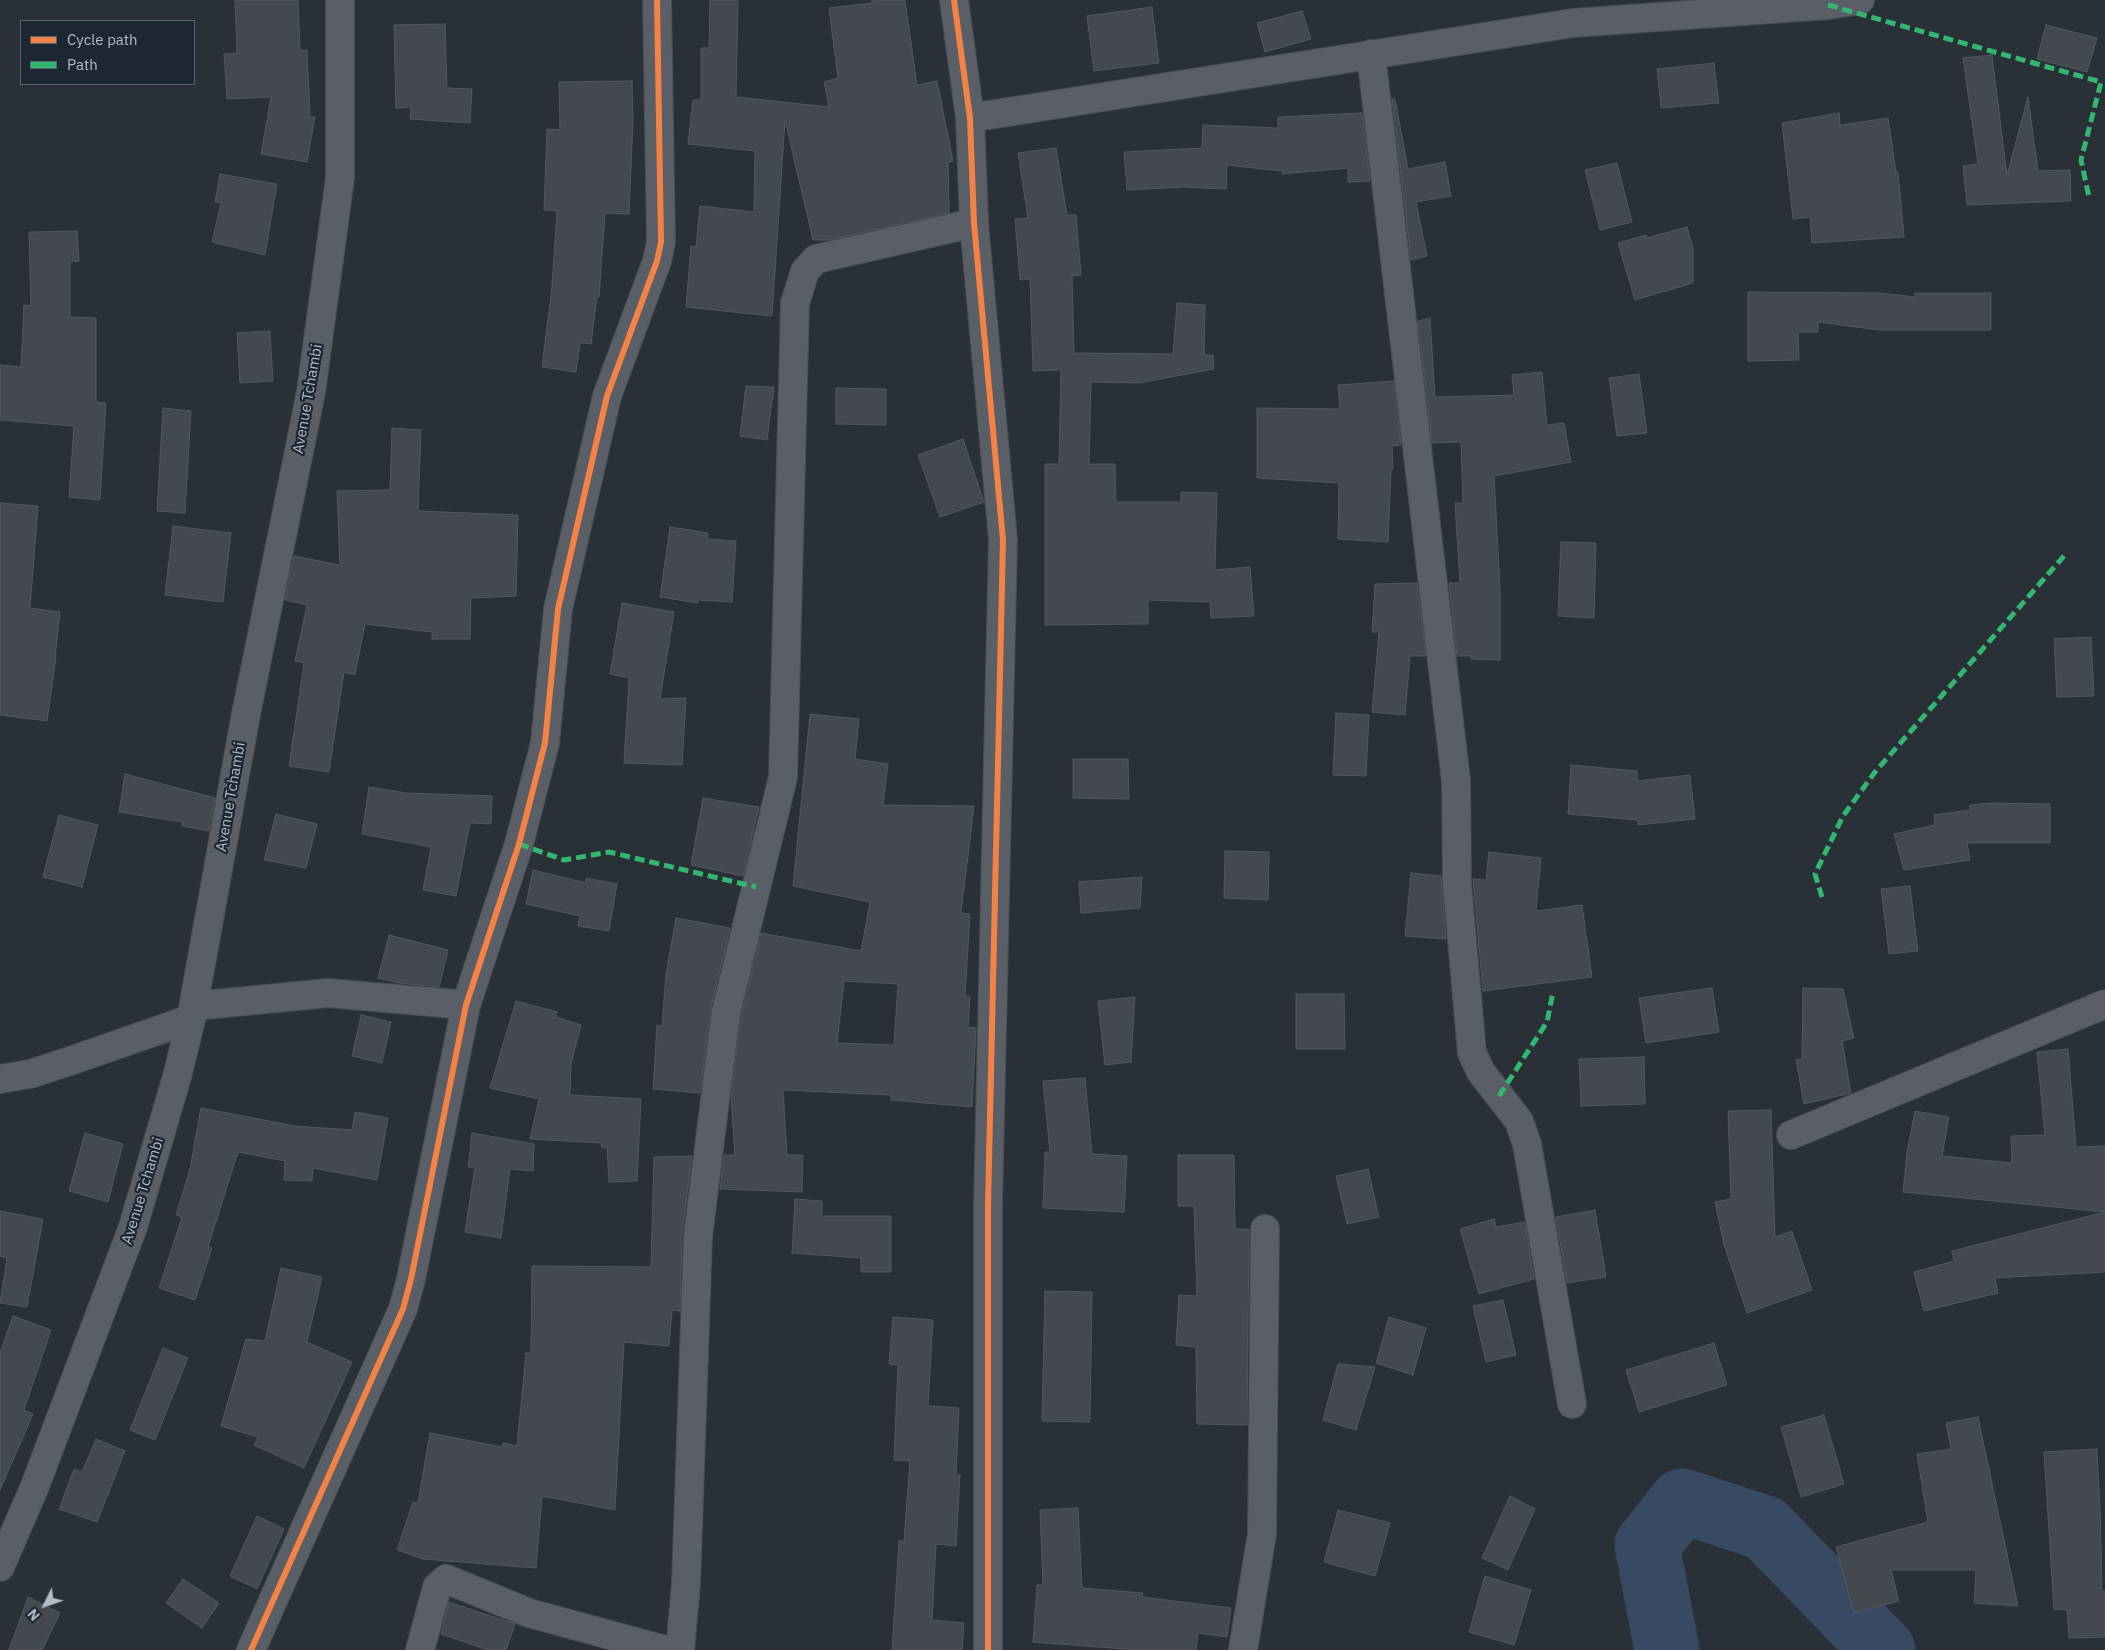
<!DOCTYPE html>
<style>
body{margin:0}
#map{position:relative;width:2105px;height:1650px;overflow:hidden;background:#2a3038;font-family:"IBM Plex Sans",sans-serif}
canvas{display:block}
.legend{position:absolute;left:20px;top:20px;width:175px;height:65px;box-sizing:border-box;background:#1d2633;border:1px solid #59626f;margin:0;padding:6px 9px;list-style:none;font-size:15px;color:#b4bcc9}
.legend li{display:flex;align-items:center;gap:10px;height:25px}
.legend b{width:25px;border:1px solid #59626f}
.north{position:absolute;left:20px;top:1580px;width:50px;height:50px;-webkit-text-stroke:4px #1d2633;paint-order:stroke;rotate:229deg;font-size:14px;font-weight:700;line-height:20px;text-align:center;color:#b4bcc9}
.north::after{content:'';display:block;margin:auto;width:18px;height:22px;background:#b4bcc9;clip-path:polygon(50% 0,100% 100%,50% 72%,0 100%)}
</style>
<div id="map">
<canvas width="2105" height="1650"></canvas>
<ul class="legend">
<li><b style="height:6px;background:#f48246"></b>Cycle path</li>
<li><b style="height:6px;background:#33b770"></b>Path</li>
</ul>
<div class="north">N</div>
</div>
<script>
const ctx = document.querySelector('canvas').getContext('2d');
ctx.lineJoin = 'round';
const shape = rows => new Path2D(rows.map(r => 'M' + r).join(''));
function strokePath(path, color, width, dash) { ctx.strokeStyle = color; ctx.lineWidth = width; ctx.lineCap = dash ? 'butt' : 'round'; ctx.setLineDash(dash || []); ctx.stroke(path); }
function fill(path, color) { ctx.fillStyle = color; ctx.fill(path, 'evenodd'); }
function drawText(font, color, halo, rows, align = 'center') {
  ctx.font = font + ' "IBM Plex Sans",sans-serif'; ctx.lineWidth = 4.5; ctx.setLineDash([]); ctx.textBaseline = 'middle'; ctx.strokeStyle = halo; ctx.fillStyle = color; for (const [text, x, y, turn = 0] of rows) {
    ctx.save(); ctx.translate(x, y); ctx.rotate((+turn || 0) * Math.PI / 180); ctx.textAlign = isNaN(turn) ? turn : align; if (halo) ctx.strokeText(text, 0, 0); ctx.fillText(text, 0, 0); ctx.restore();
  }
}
const river = shape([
 [1667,1650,1647,1545,1682,1501,1765,1528,1883,1650]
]);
const building = shape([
 [235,0,298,0,300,50,307,50,310,117,315,117,307,162,261,154,271,97,227,99,224,54,237,53,235,0],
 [710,0,738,0,736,97,829,107,824,82,838,78,829,8,872,3,872,0,905,0,917,85,937,81,953,161,948,162,949,213,829,240,813,240,785,120,772,316,686,307,691,246,696,247,700,206,754,212,755,151,688,144,693,100,701,100,701,48,709,48,710,0],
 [1152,7,1159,63,1094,71,1087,16,1152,7],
 [1302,11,1311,39,1265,52,1257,23,1302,11],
 [445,24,447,88,472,89,470,123,410,119,411,107,396,108,394,25,445,24],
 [2046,25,2097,38,2087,72,2037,59,2046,25],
 [1992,55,2007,175,2028,97,2038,171,2070,170,2071,201,1967,205,1963,166,1978,164,1963,58,1992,55],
 [1714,63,1719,103,1661,108,1657,69,1714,63],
 [632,81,633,120,629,214,605,213,599,297,597,297,591,344,580,343,576,372,542,367,552,286,557,211,544,210,547,129,560,130,559,82,632,81],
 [1392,99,1395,99,1408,169,1445,162,1451,196,1416,202,1427,256,1411,260,1392,99],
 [1362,113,1370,181,1348,182,1348,168,1282,174,1282,171,1227,165,1226,189,1183,187,1127,190,1124,152,1202,148,1203,125,1278,128,1278,117,1362,113],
 [1839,113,1840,125,1888,118,1896,172,1898,172,1904,237,1812,243,1810,217,1793,219,1782,123,1839,113],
 [1056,148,1067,215,1076,215,1081,275,1072,276,1074,353,1173,354,1177,303,1205,305,1204,355,1213,355,1214,369,1139,383,1091,382,1089,464,1115,464,1116,502,1181,502,1181,492,1217,493,1215,570,1250,567,1254,616,1211,618,1210,602,1148,600,1148,624,1045,625,1045,464,1059,464,1061,370,1033,371,1030,279,1020,280,1015,219,1028,218,1018,153,1056,148],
 [1617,163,1632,222,1600,230,1585,170,1617,163],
 [220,174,277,184,265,255,212,242,221,203,215,202,220,174],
 [1687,227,1693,248,1693,283,1635,300,1618,243,1646,235,1647,238,1687,227],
 [77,231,79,261,70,262,70,317,96,318,96,402,106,403,100,500,69,497,74,426,0,420,0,365,21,367,24,305,31,306,29,232,77,231],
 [1748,292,1879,293,1915,297,1915,293,1991,293,1991,330,1879,330,1818,322,1818,332,1798,332,1799,360,1748,361,1748,292],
 [1430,318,1435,397,1514,395,1512,375,1542,372,1547,425,1564,423,1571,462,1494,476,1500,588,1500,660,1471,659,1471,656,1457,656,1449,583,1460,583,1455,503,1463,503,1461,442,1432,443,1418,321,1430,318],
 [270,331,273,381,240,383,237,333,270,331],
 [1639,374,1647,433,1617,436,1609,378,1639,374],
 [1394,381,1401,445,1392,446,1393,469,1391,470,1388,542,1338,539,1339,483,1257,478,1257,408,1340,409,1338,385,1394,381],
 [746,386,774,387,767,440,740,436,746,386],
 [836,388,886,389,886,425,836,424,836,388],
 [163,408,191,411,185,513,157,511,163,408],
 [392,428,421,430,418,511,518,515,516,596,471,598,470,639,432,639,432,632,365,624,355,675,344,672,329,772,289,766,304,663,295,661,307,605,285,600,294,556,340,565,337,491,390,490,392,428],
 [963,439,984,502,940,517,918,455,963,439],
 [0,503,38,506,30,608,60,612,55,657,56,657,47,721,0,715,0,503],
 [173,526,231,533,223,602,165,595,173,526],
 [670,527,708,533,707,539,736,541,732,602,698,600,698,603,660,597,670,527],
 [1561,542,1596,543,1594,618,1558,616,1561,542],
 [1417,583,1426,656,1410,656,1405,715,1372,712,1379,632,1372,632,1375,584,1417,583],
 [622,603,674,612,660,699,686,698,682,765,624,763,629,678,610,674,622,603],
 [2091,637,2094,696,2057,697,2054,639,2091,637],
 [1336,713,1369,715,1366,776,1333,775,1336,713],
 [810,714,859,719,855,759,888,764,883,805,974,806,961,913,970,914,965,996,970,997,968,1027,976,1028,972,1107,891,1100,891,1095,783,1090,787,1155,803,1155,802,1192,720,1189,724,1155,735,1155,731,1097,741,1015,761,933,861,951,870,902,793,886,810,714],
 [844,981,898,984,894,1045,837,1043,844,981],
 [1073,759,1128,759,1129,799,1073,798,1073,759],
 [1571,765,1637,771,1637,781,1690,775,1695,819,1638,825,1638,820,1568,814,1571,765],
 [125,774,215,798,209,831,182,826,182,822,119,812,125,774],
 [369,787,406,793,492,796,491,824,470,823,456,896,423,890,431,847,362,834,369,787],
 [703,798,759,807,743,876,691,865,703,798],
 [1992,803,2050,804,2050,843,1967,843,1970,860,1904,870,1894,834,1935,825,1934,815,1970,810,1970,805,1992,803],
 [276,814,317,824,306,868,264,860,276,814],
 [59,815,98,825,82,887,43,877,59,815],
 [1225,851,1269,852,1268,900,1224,898,1225,851],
 [1489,852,1541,858,1536,911,1582,905,1592,977,1483,991,1473,879,1486,880,1489,852],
 [533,870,586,883,586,878,617,884,609,931,578,926,580,916,526,904,533,870],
 [1411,873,1441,876,1446,939,1405,936,1411,873],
 [1142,877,1140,908,1081,913,1079,882,1142,877],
 [1910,886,1918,951,1889,954,1881,889,1910,886],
 [676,918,730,928,711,1008,700,1093,653,1089,657,1025,662,1026,666,974,676,918],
 [389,935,448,950,439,987,399,983,378,978,389,935],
 [1712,988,1719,1032,1646,1043,1639,998,1712,988],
 [1803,988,1843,989,1854,1038,1842,1041,1851,1093,1804,1104,1796,1060,1802,1059,1803,988],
 [1296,994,1344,994,1345,1049,1296,1049,1296,994],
 [1135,997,1131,1062,1105,1065,1098,1001,1135,997],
 [516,1001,557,1012,556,1017,581,1025,571,1064,570,1095,641,1099,637,1181,609,1182,607,1148,601,1147,602,1143,530,1139,539,1099,490,1088,516,1001],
 [361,1015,391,1022,382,1063,352,1056,361,1015],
 [2068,1049,2076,1147,2105,1146,2105,1272,1995,1278,1998,1293,1924,1311,1914,1272,1954,1261,1952,1251,2105,1212,1903,1192,1907,1152,1915,1111,1949,1117,1942,1156,2012,1163,2011,1136,2045,1135,2037,1052,2068,1049],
 [1644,1057,1645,1104,1581,1106,1579,1059,1644,1057],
 [1085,1078,1092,1154,1127,1156,1124,1212,1043,1208,1045,1152,1050,1152,1043,1081,1085,1078],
 [201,1108,295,1126,352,1130,355,1112,388,1118,377,1180,313,1168,312,1181,284,1180,285,1161,238,1152,208,1247,212,1248,195,1300,159,1288,182,1217,176,1215,190,1169,201,1108],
 [1771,1110,1775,1237,1792,1231,1812,1290,1747,1313,1724,1245,1715,1202,1731,1199,1728,1111,1771,1110],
 [85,1133,123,1144,108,1202,69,1191,85,1133],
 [472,1133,534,1144,533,1171,510,1169,501,1238,465,1232,475,1167,468,1167,472,1133],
 [1178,1155,1234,1155,1235,1229,1249,1229,1247,1425,1197,1424,1196,1347,1176,1345,1179,1295,1197,1296,1194,1206,1178,1206,1178,1155],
 [692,1156,682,1235,680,1311,672,1310,669,1346,624,1342,615,1510,542,1496,536,1568,423,1559,397,1550,413,1502,418,1503,430,1433,502,1447,503,1443,517,1446,526,1353,531,1353,532,1266,651,1267,654,1157,692,1156],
 [1368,1169,1379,1217,1347,1224,1336,1176,1368,1169],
 [795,1199,822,1201,822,1216,891,1216,891,1272,861,1272,861,1258,792,1253,795,1199],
 [1595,1210,1606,1277,1567,1283,1556,1217,1595,1210],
 [0,1211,43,1219,27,1307,0,1303,7,1258,0,1256,0,1211],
 [1494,1219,1496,1227,1525,1222,1534,1279,1479,1294,1460,1229,1494,1219],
 [281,1268,322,1277,307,1342,352,1362,304,1468,254,1445,258,1437,221,1426,246,1339,265,1341,281,1268],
 [1045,1291,1092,1292,1090,1422,1042,1421,1045,1291],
 [1503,1300,1516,1355,1486,1362,1473,1306,1503,1300],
 [13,1316,51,1330,24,1410,33,1414,0,1490,0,1353,13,1316],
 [893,1317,933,1320,928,1406,959,1408,956,1475,960,1475,956,1546,936,1544,932,1620,964,1623,962,1650,892,1650,899,1541,904,1541,910,1461,894,1460,898,1365,889,1364,893,1317],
 [1389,1317,1426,1328,1413,1375,1376,1363,1389,1317],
 [1714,1343,1727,1385,1639,1412,1626,1370,1714,1343],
 [163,1348,188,1358,155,1440,130,1430,163,1348],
 [1338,1364,1375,1367,1356,1430,1323,1420,1338,1364],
 [1824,1415,1844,1484,1801,1497,1781,1427,1824,1415],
 [1978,1417,2018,1606,1974,1603,1976,1570,1891,1570,1899,1601,1854,1613,1836,1547,1928,1522,1917,1454,1951,1449,1946,1423,1978,1417],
 [96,1439,125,1451,97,1522,59,1509,74,1469,82,1472,96,1439],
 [2097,1449,2100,1509,2102,1592,2105,1591,2105,1637,2069,1638,2067,1610,2054,1609,2044,1452,2097,1449],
 [1510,1496,1535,1509,1508,1570,1482,1558,1510,1496],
 [1078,1508,1082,1588,1143,1593,1142,1597,1231,1608,1227,1637,1198,1633,1196,1650,1139,1650,1033,1642,1037,1585,1043,1585,1040,1510,1078,1508],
 [1338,1510,1390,1523,1375,1576,1324,1562,1338,1510],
 [257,1516,284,1529,257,1589,230,1576,257,1516],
 [1485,1576,1531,1590,1514,1645,1469,1632,1485,1576],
 [183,1579,219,1603,202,1628,166,1603,183,1579],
 [28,1597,60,1613,42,1650,9,1650,28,1597],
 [449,1602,515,1624,506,1650,488,1650,441,1634,449,1602]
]);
const minor = shape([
 [954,0,970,118,974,223,1003,540,988,1205,988,1650],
 [1371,54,1456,781,1457,883,1472,1053,1481,1072,1519,1121,1527,1144,1572,1404],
 [970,118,1573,23,1828,5,1860,0],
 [194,1006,328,993,466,1005],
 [0,1079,30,1074,67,1062,191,1019],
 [1791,1135,2105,1004],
 [0,1567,35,1486,133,1227,178,1073,191,1019,246,714,311,392,340,178,340,0],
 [251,1650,403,1309,411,1279,466,1005,519,844,545,743,558,609,607,396,657,261,661,242,657,0],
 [420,1650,437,1587,446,1579,529,1613,665,1650],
 [680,1650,686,1584,698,1236,726,1012,783,777,795,303,805,271,816,259,974,223],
 [1243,1650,1262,1534,1265,1229]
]);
const quiet = shape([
 [1828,5,2101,82,2081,160,2089,197],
 [519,844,564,860,609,852,756,887],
 [1822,897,1815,874,1843,816,1875,772,2064,556],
 [1499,1096,1547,1022,1553,992]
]);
const cycleway = shape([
 [954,0,970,118,974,223,1003,540,988,1205,988,1650],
 [251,1650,403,1309,411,1279,466,1005,519,844,545,743,558,609,607,396,657,261,661,242,657,0]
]);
const streetNames = [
 ["Avenue Tchambi",308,399,-80],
 ["Avenue Tchambi",231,797,-80],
 ["Avenue Tchambi",143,1191,-73]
];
strokePath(river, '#384963', 65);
fill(building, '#444950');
strokePath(building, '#52575f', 1);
strokePath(minor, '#484c53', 30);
strokePath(minor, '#5a5e66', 28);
strokePath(quiet, '#33b770', 5, [10, 5]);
strokePath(cycleway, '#f48246', 6);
drawText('15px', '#b4bcc9', '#1d2633', streetNames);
</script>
